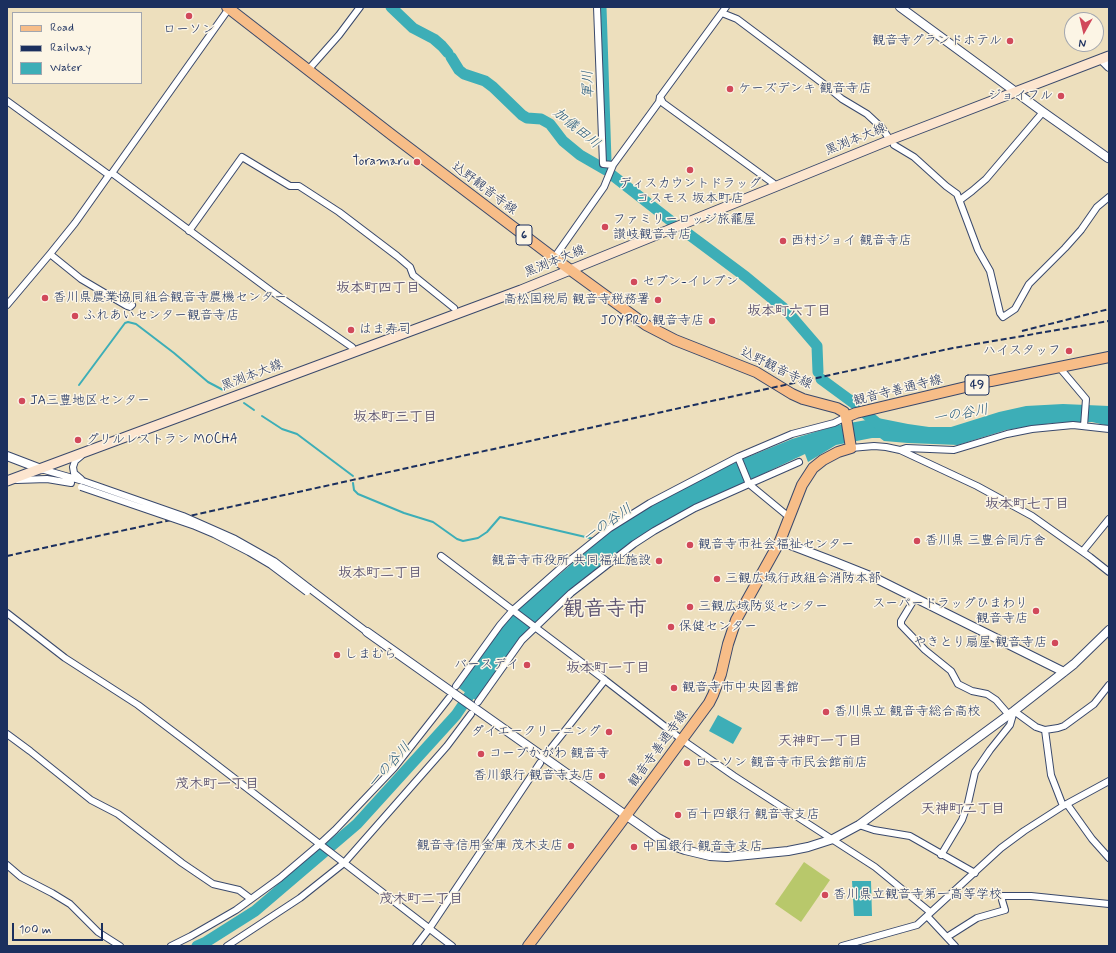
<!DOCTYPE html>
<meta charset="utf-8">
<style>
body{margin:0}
#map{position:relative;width:1116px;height:953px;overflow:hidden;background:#eddfbd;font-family:Mynerve,sans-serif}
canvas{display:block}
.frame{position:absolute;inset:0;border:8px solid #1b2f5e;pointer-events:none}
.legend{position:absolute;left:12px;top:12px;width:130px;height:72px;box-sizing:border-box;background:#fcf5e5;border:1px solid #a2a6af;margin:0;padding:5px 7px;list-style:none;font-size:12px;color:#1b2f5e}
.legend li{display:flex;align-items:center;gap:8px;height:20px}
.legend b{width:20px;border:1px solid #a2a6af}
.north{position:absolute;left:1064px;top:12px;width:40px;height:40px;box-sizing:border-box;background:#fcf5e5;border:1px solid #a2a6af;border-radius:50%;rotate:188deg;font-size:11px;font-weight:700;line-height:16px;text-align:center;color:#1b2f5e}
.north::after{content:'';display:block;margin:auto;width:14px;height:18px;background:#d1495b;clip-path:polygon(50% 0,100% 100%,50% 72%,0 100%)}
.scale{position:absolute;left:12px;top:923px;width:91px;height:18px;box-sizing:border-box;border:2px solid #1b2f5e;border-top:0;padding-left:5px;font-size:12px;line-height:14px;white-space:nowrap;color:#1b2f5e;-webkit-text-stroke:3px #fcf5e5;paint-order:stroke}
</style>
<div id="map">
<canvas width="1116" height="953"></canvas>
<div class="frame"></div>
<ul class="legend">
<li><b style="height:5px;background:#f7bd88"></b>Road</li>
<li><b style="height:5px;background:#1b2f5e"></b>Railway</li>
<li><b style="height:11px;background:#3daeb7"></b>Water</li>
</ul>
<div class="north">N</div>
<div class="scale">100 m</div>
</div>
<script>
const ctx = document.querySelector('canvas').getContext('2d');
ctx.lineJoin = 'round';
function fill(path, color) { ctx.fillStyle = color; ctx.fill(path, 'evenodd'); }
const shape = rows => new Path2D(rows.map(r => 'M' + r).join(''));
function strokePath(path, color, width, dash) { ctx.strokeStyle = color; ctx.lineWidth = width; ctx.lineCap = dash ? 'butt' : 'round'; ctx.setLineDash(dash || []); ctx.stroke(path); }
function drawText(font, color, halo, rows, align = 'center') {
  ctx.font = font + ' Mynerve,"Klee One",sans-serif'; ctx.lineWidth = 3; ctx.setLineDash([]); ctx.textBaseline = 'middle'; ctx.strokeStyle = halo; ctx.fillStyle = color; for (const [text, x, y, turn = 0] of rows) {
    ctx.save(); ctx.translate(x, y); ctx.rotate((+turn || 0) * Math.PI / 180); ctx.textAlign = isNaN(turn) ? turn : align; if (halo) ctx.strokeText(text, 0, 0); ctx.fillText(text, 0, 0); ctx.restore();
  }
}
const green = shape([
 [804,862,830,880,801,922,775,904]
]);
const water = shape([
 [1063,404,1109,406,1109,426,1092,422,1053,423,1006,430,958,445,908,443,884,441,880,438,872,438,836,445,808,462,805,454,695,506,637,539,539,621,477,701,459,688,506,622,521,607,600,540,619,525,680,489,743,459,792,439,838,425,878,418,908,424,929,427,951,427,999,412,1026,406],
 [718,715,742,728,733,744,709,731],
 [852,881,871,881,872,916,854,916]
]);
const stream = shape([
 [79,385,125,323,128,322,136,324,174,353,208,382,225,391],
 [244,403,254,410],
 [262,416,282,429,297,434,353,476],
 [353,483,354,490,358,494,404,513,433,522,457,539,463,541,478,538,487,532,500,517,594,539]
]);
const river = shape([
 [391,7,413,28,434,39,442,46,448,53],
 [601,7,606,161],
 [451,57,459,70,464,74,485,81,493,87,522,115,527,118,541,119,550,124,563,141,580,155,606,170],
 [612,175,671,221],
 [687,233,746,277,786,310,817,346,818,372],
 [821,379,855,404],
 [866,414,884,429],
 [197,946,206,942,255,911,357,824,456,715,477,684]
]);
const minor = shape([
 [597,7,603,164,613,165],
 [722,13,737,19,825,85,842,99,867,114,882,128,888,137],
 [308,70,339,35,360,7],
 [660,97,663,103,773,183],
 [7,101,109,175,112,173,271,291,352,347],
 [894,145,914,157,946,186,957,194,978,250,990,271,1000,313,1003,317,1015,309,1029,284,1065,248,1081,230,1097,207,1109,197],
 [112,173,230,7],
 [960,200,972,191,986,179,1043,112],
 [189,231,242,157,290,186,299,186,339,212,397,256,410,267,413,275,454,308],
 [50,254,81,279,103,292,127,306,130,307,132,305],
 [554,258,604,187,613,165,659,102,660,97,726,7],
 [7,305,50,254,75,223,109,175],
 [1059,367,1086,399,1084,426],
 [851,448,874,446,886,447,900,450,977,486,1032,516,1090,557,1109,572],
 [900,450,906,448,954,450,1007,434,1032,429,1073,425,1109,429],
 [738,457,749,484,799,462],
 [41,469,83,481],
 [81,479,74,473,73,467,75,461,81,456],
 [17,480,47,479,71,483],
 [1083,551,1109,519],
 [441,556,605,680,548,752],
 [309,588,367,632],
 [915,598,901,621,901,625,925,650,951,671,958,684,972,691,987,694,996,700,1009,715],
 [7,613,65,658,138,705,191,745,452,946],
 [605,680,681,739,734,776,875,867,930,912],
 [456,686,500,625,513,610,564,565,610,528,650,503,738,457,792,434,834,423,846,417],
 [478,702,522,640,571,593,634,544,654,531,695,508,749,484,789,517],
 [1045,730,1051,775,1063,806],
 [7,734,30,751,91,800,118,814,182,863,213,884,239,890,251,899],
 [1067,804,1092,839,1109,858],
 [859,825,874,830,910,836,975,873],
 [941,855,962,820,968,803,975,772,990,750,1010,725,1014,711,1036,727,1045,730,1058,728,1064,726,1094,704,1109,685],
 [7,865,21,877,52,893,70,904,98,932,120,946],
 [927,916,955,946],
 [947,937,977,918,1005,910,1002,900,1002,896,1031,896,1109,904],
 [171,946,191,936,236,910,280,878,320,844,335,830,394,768,449,698],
 [227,946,300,898,344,863,447,746,471,714],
 [416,946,429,929,540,763],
 [842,946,917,925,1001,848,1024,831,1063,806,1109,781]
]);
const tertiary = shape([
 [900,7,1043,112,1108,158,1109,157],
 [1101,59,1109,67],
 [7,456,41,469],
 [780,541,835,562,875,578,1064,672],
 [367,632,658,838,671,845,685,850,710,856,727,857,788,851,808,847,833,839,859,825,1014,711,1074,664,1109,630]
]);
const secondary = shape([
 [7,481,521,290,890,140,1109,56]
]);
const primary = shape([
 [227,7,392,135,554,258,646,325,675,340,756,372,792,394,803,399,837,408,844,412,846,417,851,448,838,452,823,460,813,468,802,485,780,541,736,620,728,644,721,674,713,695,709,703,619,825,528,946],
 [846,417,856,413,991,381,1109,357]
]);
const rail = shape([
 [1022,331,1109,309],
 [7,556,953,348,1109,321]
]);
const minorBridge = shape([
 [83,481,183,516,235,539,274,561,309,588],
 [81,487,195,526,214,534,249,552,271,565,307,592]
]);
const markers = [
 [189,16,4,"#d1495b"],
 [1010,41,4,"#d1495b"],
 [730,89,4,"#d1495b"],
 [1061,96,4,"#d1495b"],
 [417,162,4,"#d1495b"],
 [690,170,4,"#d1495b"],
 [605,227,4,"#d1495b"],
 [783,241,4,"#d1495b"],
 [634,282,4,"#d1495b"],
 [45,298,4,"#d1495b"],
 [658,300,4,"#d1495b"],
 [75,316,4,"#d1495b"],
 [712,321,4,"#d1495b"],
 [351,330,4,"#d1495b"],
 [1069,351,4,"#d1495b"],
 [22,401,4,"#d1495b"],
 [78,440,4,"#d1495b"],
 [917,541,4,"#d1495b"],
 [690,545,4,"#d1495b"],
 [659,561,4,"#d1495b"],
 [717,579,4,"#d1495b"],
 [690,607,4,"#d1495b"],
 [1036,611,4,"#d1495b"],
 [671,627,4,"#d1495b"],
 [1055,643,4,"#d1495b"],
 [337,655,4,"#d1495b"],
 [527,665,4,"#d1495b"],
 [674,688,4,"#d1495b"],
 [826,712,4,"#d1495b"],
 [609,732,4,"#d1495b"],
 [481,754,4,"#d1495b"],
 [687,763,4,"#d1495b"],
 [602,776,4,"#d1495b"],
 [678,815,4,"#d1495b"],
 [571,846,4,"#d1495b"],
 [634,847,4,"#d1495b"],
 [825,895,4,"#d1495b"]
];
const shields = [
 [524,235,16],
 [977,385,24]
];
const shieldNames = [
 ["6",524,235],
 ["49",977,385]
];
const poiNames = [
 ["ローソン",189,30,"center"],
 ["観音寺グランドホテル",1002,41,"right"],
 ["ケーズデンキ 観音寺店",738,89],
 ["ジョイフル",1053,96,"right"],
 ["Toramaru",409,162,"right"],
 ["ディスカウントドラッグ",690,184,"center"],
 ["コスモス 坂本町店",690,199,"center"],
 ["ファミリーロッジ旅籠屋",613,220],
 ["讃岐観音寺店",613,235],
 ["西村ジョイ 観音寺店",791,241],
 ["セブン-イレブン",642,282],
 ["香川県農業協同組合観音寺農機センター",53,298],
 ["高松国税局 観音寺税務署",650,300,"right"],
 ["ふれあいセンター観音寺店",83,316],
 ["JOYPRO 観音寺店",704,321,"right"],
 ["はま寿司",359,330],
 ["ハイスタッフ",1061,351,"right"],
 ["JA三豊地区センター",30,401],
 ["グリルレストラン MOCHA",86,440],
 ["香川県 三豊合同庁舎",925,541],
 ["観音寺市社会福祉センター",698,545],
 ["観音寺市役所 共同福祉施設",651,561,"right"],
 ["三観広域行政組合消防本部",725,579],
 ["スーパードラッグひまわり",1028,604,"right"],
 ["観音寺店",1028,619,"right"],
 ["三観広域防災センター",698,607],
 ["保健センター",679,627],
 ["やきとり扇屋 観音寺店",1047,643,"right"],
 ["しまむら",345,655],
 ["バースデイ",519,665,"right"],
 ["観音寺市中央図書館",682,688],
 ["香川県立 観音寺総合高校",834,712],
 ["ダイエークリーニング",601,732,"right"],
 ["コープかがわ 観音寺",489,754],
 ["ローソン 観音寺市民会館前店",695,763],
 ["香川銀行 観音寺支店",594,776,"right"],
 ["百十四銀行 観音寺支店",686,815],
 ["観音寺信用金庫 茂木支店",563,846,"right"],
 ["中国銀行 観音寺支店",642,847],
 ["香川県立観音寺第一高等学校",833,895]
];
const streetNames = [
 ["黒渕本大線",856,140,-22],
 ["込野観音寺線",484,189,37],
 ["黒渕本大線",555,262,-22],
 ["込野観音寺線",776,369,26],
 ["黒渕本大線",252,376,-21],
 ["観音寺善通寺線",898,391,-14],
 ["観音寺善通寺線",659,749,-54]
];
const waterNames = [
 ["軍川",589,84,-92],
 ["加儀田川",576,129,39],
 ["一の谷川",961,415,-10],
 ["一の谷川",608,524,-35],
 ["一の谷川",390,766,-48]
];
const neighbourhoodNames = [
 ["坂本町四丁目",378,289],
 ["坂本町六丁目",789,312],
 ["坂本町三丁目",395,418],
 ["坂本町七丁目",1027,505],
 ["坂本町二丁目",380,574],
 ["坂本町一丁目",608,669],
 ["天神町一丁目",820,742],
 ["茂木町一丁目",217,785],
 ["天神町二丁目",963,810],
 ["茂木町二丁目",421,900]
];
const townNames = [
 ["観音寺市",605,611]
];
fill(green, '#b8c86b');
fill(water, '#3daeb7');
strokePath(stream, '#3daeb7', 2);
strokePath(river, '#3daeb7', 11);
strokePath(minor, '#3a496c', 8);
strokePath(tertiary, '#3a496c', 10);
strokePath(secondary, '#3a496c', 11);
strokePath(primary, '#3a496c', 12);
strokePath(minor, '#fff', 6);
strokePath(tertiary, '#fff', 8);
strokePath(secondary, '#fce5cf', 9);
strokePath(primary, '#f7bd88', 10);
strokePath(rail, '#1b2f5e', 2, [6, 3]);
strokePath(minorBridge, '#3a496c', 8, []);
strokePath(minorBridge, '#fff', 6);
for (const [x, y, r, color] of markers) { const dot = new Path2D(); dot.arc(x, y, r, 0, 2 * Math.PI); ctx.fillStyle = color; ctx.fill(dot); strokePath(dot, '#fcf5e5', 1.5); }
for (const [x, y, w] of shields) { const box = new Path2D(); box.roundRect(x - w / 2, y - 10, w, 20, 3); ctx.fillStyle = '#fcf5e5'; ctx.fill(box); strokePath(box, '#1b2f5e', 1); }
drawText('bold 12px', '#1b2f5e', null, shieldNames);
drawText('13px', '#1b2f5e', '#fcf5e5', poiNames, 'left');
drawText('13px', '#1b2f5e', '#fcf5e5', streetNames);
drawText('italic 14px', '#275b7d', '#fcf5e5', waterNames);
drawText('bold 14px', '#5f5773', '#fcf5e5', neighbourhoodNames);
drawText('bold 21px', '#5f5773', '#fcf5e5', townNames);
</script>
